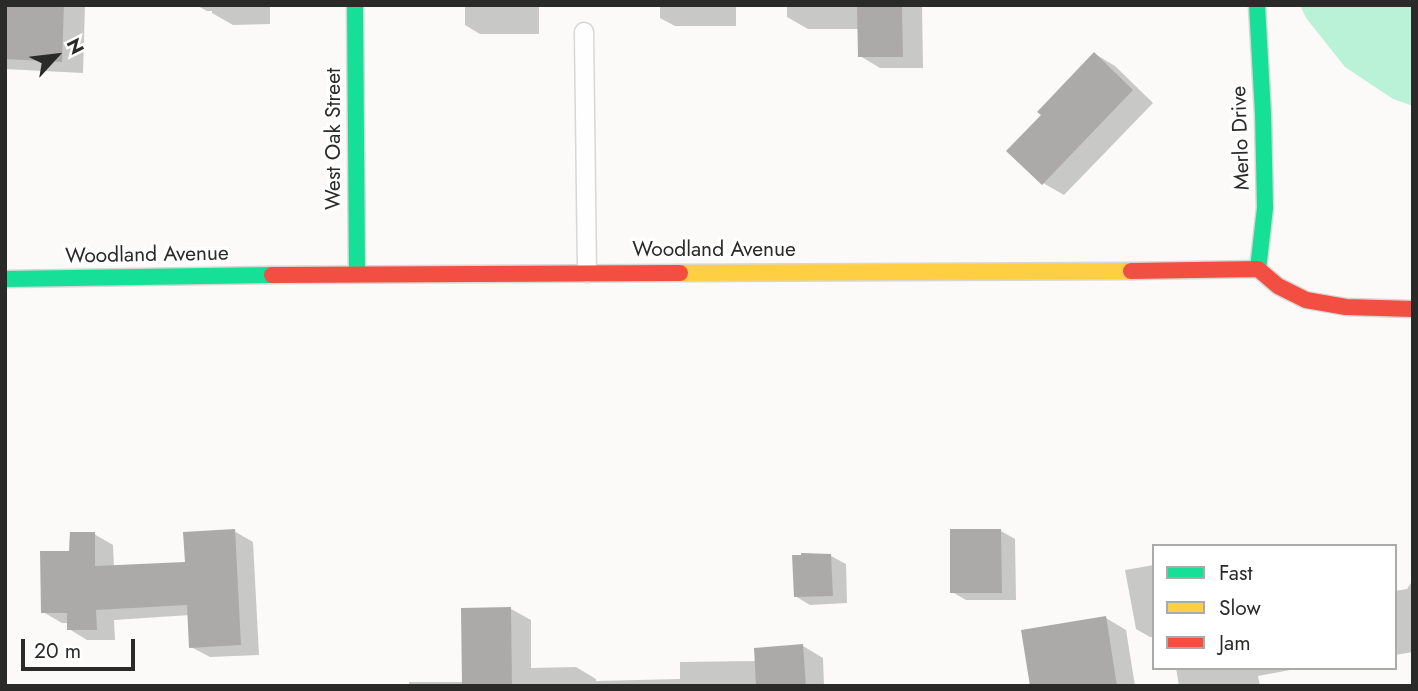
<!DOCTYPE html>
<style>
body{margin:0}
#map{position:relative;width:1418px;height:691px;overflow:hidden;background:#fbfaf8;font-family:Jost,sans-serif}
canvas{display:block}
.frame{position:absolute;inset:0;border:7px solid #2a2a29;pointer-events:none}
.legend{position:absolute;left:1152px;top:544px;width:245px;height:126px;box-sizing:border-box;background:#fff;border:2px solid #aaaaa9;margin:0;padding:9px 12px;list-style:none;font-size:21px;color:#2a2a29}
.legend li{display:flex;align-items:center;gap:14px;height:35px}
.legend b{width:35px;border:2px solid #aaaaa9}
.north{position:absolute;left:21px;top:21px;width:70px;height:70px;-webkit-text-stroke:5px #fff;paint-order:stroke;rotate:63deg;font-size:19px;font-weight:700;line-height:28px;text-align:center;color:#2a2a29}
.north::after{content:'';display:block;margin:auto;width:24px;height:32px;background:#2a2a29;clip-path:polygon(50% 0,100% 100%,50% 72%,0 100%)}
.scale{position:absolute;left:21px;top:639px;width:114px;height:32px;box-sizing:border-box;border:4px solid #2a2a29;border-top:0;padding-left:9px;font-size:21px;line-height:24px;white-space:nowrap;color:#2a2a29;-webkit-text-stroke:5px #fff;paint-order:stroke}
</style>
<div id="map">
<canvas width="1418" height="691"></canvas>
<div class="frame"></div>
<ul class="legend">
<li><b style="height:9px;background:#16e098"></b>Fast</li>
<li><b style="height:9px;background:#ffcf43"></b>Slow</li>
<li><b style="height:9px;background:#f24e42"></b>Jam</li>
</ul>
<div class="north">N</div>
<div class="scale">20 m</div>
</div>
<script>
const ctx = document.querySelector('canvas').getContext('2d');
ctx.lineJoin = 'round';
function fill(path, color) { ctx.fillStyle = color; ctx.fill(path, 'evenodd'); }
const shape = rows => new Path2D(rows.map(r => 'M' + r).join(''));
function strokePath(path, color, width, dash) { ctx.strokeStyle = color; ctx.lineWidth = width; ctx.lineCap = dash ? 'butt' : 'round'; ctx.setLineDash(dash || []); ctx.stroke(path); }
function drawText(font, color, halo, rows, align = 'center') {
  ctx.font = font + ' Jost,sans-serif'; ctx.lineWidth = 7; ctx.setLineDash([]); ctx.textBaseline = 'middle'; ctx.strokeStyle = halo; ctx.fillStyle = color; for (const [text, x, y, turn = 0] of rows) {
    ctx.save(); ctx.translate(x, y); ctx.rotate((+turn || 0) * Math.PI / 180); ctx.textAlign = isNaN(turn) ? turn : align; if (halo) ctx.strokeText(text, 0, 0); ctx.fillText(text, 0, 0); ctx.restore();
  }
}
const green = shape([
 [1300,5,1413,5,1413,106,1393,99,1345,67,1306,18]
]);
const shadow = shape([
 [5,5,85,5,83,73,5,69],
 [196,5,270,5,270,24,233,25,212,13,212,11,207,11],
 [465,5,539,5,539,34,480,34,465,25],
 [636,5,736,5,736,26,675,26,660,18,660,6],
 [787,5,922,5,923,68,880,68,860,56,859,29,808,29,787,17],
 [1095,54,1115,66,1153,103,1064,195,1043,183],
 [234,531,253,542,259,655,210,657,191,647,190,615,114,620,115,640,87,640,69,629,69,623,62,623,43,612,71,553,94,534,113,545,114,567,187,564],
 [1001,531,1015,539,1016,600,966,600,952,592],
 [831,556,846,564,847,603,810,605,795,596],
 [1154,565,1154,637,1150,637,1136,629,1125,570],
 [1413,580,1413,652,1395,655,1395,591,1407,589],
 [511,609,531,620,531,668,576,667,596,679,596,681,680,679,680,662,756,661,803,646,823,658,824,686,409,686,409,682,463,682],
 [1106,618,1126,630,1135,686,1032,686],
 [1176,668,1301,668,1258,676,1260,686,1179,686]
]);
const building = shape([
 [5,5,64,5,62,62,5,59],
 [857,5,902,5,903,57,858,57],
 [1094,52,1133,90,1042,185,1006,151,1041,115,1037,112],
 [235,529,241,645,189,648,187,605,96,610,97,630,67,630,67,613,41,613,40,551,69,551,70,532,95,532,95,566,185,562,183,532],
 [950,529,1001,529,1002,593,950,593],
 [801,553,831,554,833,596,794,597,792,555,801,555],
 [511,607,512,686,462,686,461,608],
 [1106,616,1117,686,1030,686,1021,630],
 [803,644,806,686,756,686,754,648]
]);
const lane = shape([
 [584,32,587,273]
]);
const fast = shape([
 [355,5,357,273],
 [1257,5,1263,114,1265,208,1258,269],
 [5,279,272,275]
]);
const slow = shape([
 [680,273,1131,271]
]);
const jam = shape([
 [1131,271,1258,269,1278,286,1306,300,1346,307,1413,309],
 [272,275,680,273]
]);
const streetNames = [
 ["Merlo Drive",1242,138,-92],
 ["West Oak Street",335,139,-90],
 ["Woodland Avenue",714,251],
 ["Woodland Avenue",147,256,-1]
];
fill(green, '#baf2d8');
fill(shadow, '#0003');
fill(building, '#abaaa9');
strokePath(lane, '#d8d7d5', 21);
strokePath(fast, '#d8d7d5', 19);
strokePath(slow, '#d8d7d5', 19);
strokePath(jam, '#d8d7d5', 19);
strokePath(lane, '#fefefe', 18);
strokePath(fast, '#16e098', 16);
strokePath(slow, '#ffcf43', 16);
strokePath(jam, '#f24e42', 16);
drawText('21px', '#2a2a29', '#fff', streetNames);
</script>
